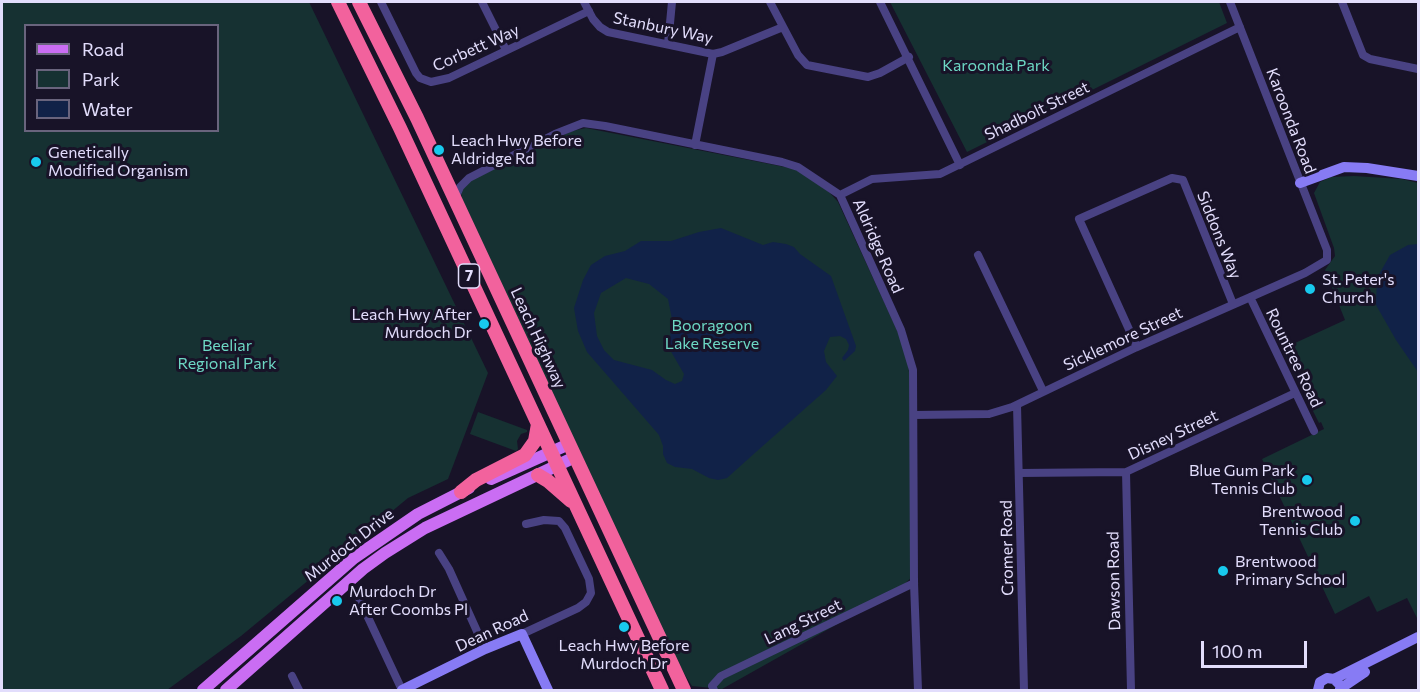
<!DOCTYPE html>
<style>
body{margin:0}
#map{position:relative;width:1420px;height:692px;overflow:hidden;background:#181328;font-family:Commissioner,sans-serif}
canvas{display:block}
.frame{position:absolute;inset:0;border:3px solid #e2ddfc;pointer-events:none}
.legend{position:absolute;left:24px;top:24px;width:195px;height:108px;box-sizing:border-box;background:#181328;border:2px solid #69647d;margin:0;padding:8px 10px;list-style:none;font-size:18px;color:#e2ddfc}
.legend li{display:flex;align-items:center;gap:12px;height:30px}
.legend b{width:30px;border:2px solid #69647d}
.scale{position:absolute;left:1201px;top:641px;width:106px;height:27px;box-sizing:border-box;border:3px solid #e2ddfc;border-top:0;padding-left:8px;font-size:18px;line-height:21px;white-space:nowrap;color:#e2ddfc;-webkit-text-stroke:4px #181328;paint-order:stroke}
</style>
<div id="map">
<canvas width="1420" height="692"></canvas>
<div class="frame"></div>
<ul class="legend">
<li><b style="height:8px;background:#ca6df3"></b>Road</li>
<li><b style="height:16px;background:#163132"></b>Park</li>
<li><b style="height:16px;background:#112248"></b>Water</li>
</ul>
<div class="scale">100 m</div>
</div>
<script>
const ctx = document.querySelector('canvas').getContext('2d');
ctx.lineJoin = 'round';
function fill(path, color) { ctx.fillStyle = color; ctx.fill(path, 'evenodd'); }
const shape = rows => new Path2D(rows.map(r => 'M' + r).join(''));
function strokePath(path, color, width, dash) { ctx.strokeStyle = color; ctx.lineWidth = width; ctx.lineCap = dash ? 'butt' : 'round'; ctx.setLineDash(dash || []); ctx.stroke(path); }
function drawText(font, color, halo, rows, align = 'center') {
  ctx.font = font + ' Commissioner,sans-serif'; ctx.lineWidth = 6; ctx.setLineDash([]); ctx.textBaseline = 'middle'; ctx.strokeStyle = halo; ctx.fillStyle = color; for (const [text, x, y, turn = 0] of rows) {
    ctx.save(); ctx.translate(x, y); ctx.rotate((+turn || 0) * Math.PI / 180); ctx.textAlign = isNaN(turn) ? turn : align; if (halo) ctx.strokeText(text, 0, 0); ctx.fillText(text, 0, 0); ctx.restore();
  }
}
const green = shape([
 [2,2,309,2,488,373,448,479,408,498,241,636,167,690,2,690],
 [26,26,218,26,218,130,26,130],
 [890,2,1219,2,1227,23,967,152],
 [586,128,795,169,813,180,830,193,838,202,902,341,907,357,909,372,912,577,898,590,722,689,692,686,675,659,462,201,461,189,470,181,572,131],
 [1354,176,1402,179,1418,183,1418,620,1407,598,1377,612,1369,596,1335,614,1262,459,1324,429,1321,422,1319,423,1282,349,1345,320,1325,270,1335,256,1334,248,1314,193,1320,182,1331,177],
 [478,412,527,430,527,432,521,434,517,441,518,449,516,451,470,434]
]);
const water = shape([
 [721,228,763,245,773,242,786,244,794,247,800,254,831,276,856,346,855,351,844,361,842,358,848,350,849,345,846,339,840,336,830,337,824,351,826,362,837,376,826,390,756,452,727,478,718,480,709,478,692,469,675,467,667,463,663,454,663,446,659,435,587,352,578,331,574,308,583,280,591,265,605,256,625,251,641,241,671,241,699,232],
 [626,278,649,284,668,299,672,319,669,348,684,374,682,381,675,384,666,380,652,370,614,360,604,350,597,336,594,313,601,293],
 [1418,244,1418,372,1396,340,1376,305,1377,278,1390,255,1408,245]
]);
const street = shape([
 [381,2,416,73,420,78,431,82,449,78,589,11],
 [482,2,506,50],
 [584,2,593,19,600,27,608,32,713,54,722,52,783,27],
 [770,2,798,55,807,65,868,77,880,73,909,57],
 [880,2,960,165],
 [1342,2,1363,55,1370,59,1418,69],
 [668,44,672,2],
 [695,145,713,54],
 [840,195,872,179,940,174,1240,27],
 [455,199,460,187,469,178,555,134,583,123,605,126,782,162,798,167,840,195,901,330,913,370,914,583,918,690],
 [978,255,1043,391],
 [1250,297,1314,431],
 [1137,347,1079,219,1172,178,1183,180,1233,304],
 [1017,405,1024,690],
 [914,415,989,414,1012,407,1137,347,1305,273,1327,260,1327,250,1230,2],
 [1126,472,1131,690],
 [1019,473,1126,472,1295,393],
 [439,553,449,569,485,649],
 [358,596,402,690],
 [522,634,578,608,586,602,591,593,589,579,565,528,559,521,544,520,526,524],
 [292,676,299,690],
 [714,690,712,686,721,676,914,583]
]);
const secondary = shape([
 [1300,183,1344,167,1367,168,1418,176],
 [1334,679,1418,637],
 [1340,689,1365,672],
 [402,690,485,649,522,634,548,690],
 [1318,690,1320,682,1327,678,1334,679,1339,684]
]);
const primary = shape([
 [491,479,569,444],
 [203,690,354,558,418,514,469,488],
 [226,690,363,569,385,553,425,528,575,457]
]);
const highway = shape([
 [338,2,400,128,662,690],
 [359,2,417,118,684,690],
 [538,475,548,481,571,501],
 [461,492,476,480,525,455,535,441,538,424]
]);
const markers = [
 [439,150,6,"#18c9ed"],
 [36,162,6,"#18c9ed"],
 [1310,289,6,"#18c9ed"],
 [484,324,6,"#18c9ed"],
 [1307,480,6,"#18c9ed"],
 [1355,521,6,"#18c9ed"],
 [1223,571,6,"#18c9ed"],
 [337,601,6,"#18c9ed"],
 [624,627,6,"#18c9ed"]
];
const shields = [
 [469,276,21]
];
const shieldNames = [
 ["7",469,276]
];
const streetNames = [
 ["Stanbury Way",663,28,12],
 ["Corbett Way",476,48,-24],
 ["Shadbolt Street",1037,111,-26],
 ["Karoonda Road",1291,121,69],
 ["Siddons Way",1219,235,68],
 ["Aldridge Road",878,246,66],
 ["Leach Highway",538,338,65],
 ["Sicklemore Street",1123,339,-25],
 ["Rountree Road",1294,358,64],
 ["Disney Street",1173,435,-25],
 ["Murdoch Drive",349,545,-38],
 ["Cromer Road",1007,548,-91],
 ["Dawson Road",1114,581,-91],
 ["Lang Street",803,622,-26],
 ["Dean Road",492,631,-25]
];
const parkNames = [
 ["Karoonda Park",996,66],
 ["Booragoon",712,326],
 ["Lake Reserve",712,344],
 ["Beeliar",227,346],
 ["Regional Park",227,364]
];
const poiNames = [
 ["Leach Hwy Before",451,141],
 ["Aldridge Rd",451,159],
 ["Genetically",48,153],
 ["Modified Organism",48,171],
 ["St. Peter's",1322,280],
 ["Church",1322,298],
 ["Leach Hwy After",472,315,"right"],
 ["Murdoch Dr",472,333,"right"],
 ["Blue Gum Park",1295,471,"right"],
 ["Tennis Club",1295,489,"right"],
 ["Brentwood",1343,512,"right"],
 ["Tennis Club",1343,530,"right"],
 ["Brentwood",1235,562],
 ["Primary School",1235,580],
 ["Murdoch Dr",349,592],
 ["After Coombs Pl",349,610],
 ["Leach Hwy Before",624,646,"center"],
 ["Murdoch Dr",624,664,"center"]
];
fill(green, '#163132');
fill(water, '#112248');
strokePath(street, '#494283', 8);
strokePath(secondary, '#877bf4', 10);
strokePath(primary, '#ca6df3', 12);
strokePath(highway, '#f2629d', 14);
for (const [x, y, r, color] of markers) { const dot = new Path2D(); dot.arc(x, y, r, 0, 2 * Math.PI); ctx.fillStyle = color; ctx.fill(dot); strokePath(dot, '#181328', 2); }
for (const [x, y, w] of shields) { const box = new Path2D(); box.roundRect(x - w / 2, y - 12, w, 24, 4.5); ctx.fillStyle = '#181328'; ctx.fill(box); strokePath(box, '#e2ddfc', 1.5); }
drawText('bold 15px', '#e2ddfc', null, shieldNames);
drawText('16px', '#e2ddfc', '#181328', streetNames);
drawText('16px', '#6dd8c4', '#181328', parkNames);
drawText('16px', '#e2ddfc', '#181328', poiNames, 'left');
</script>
